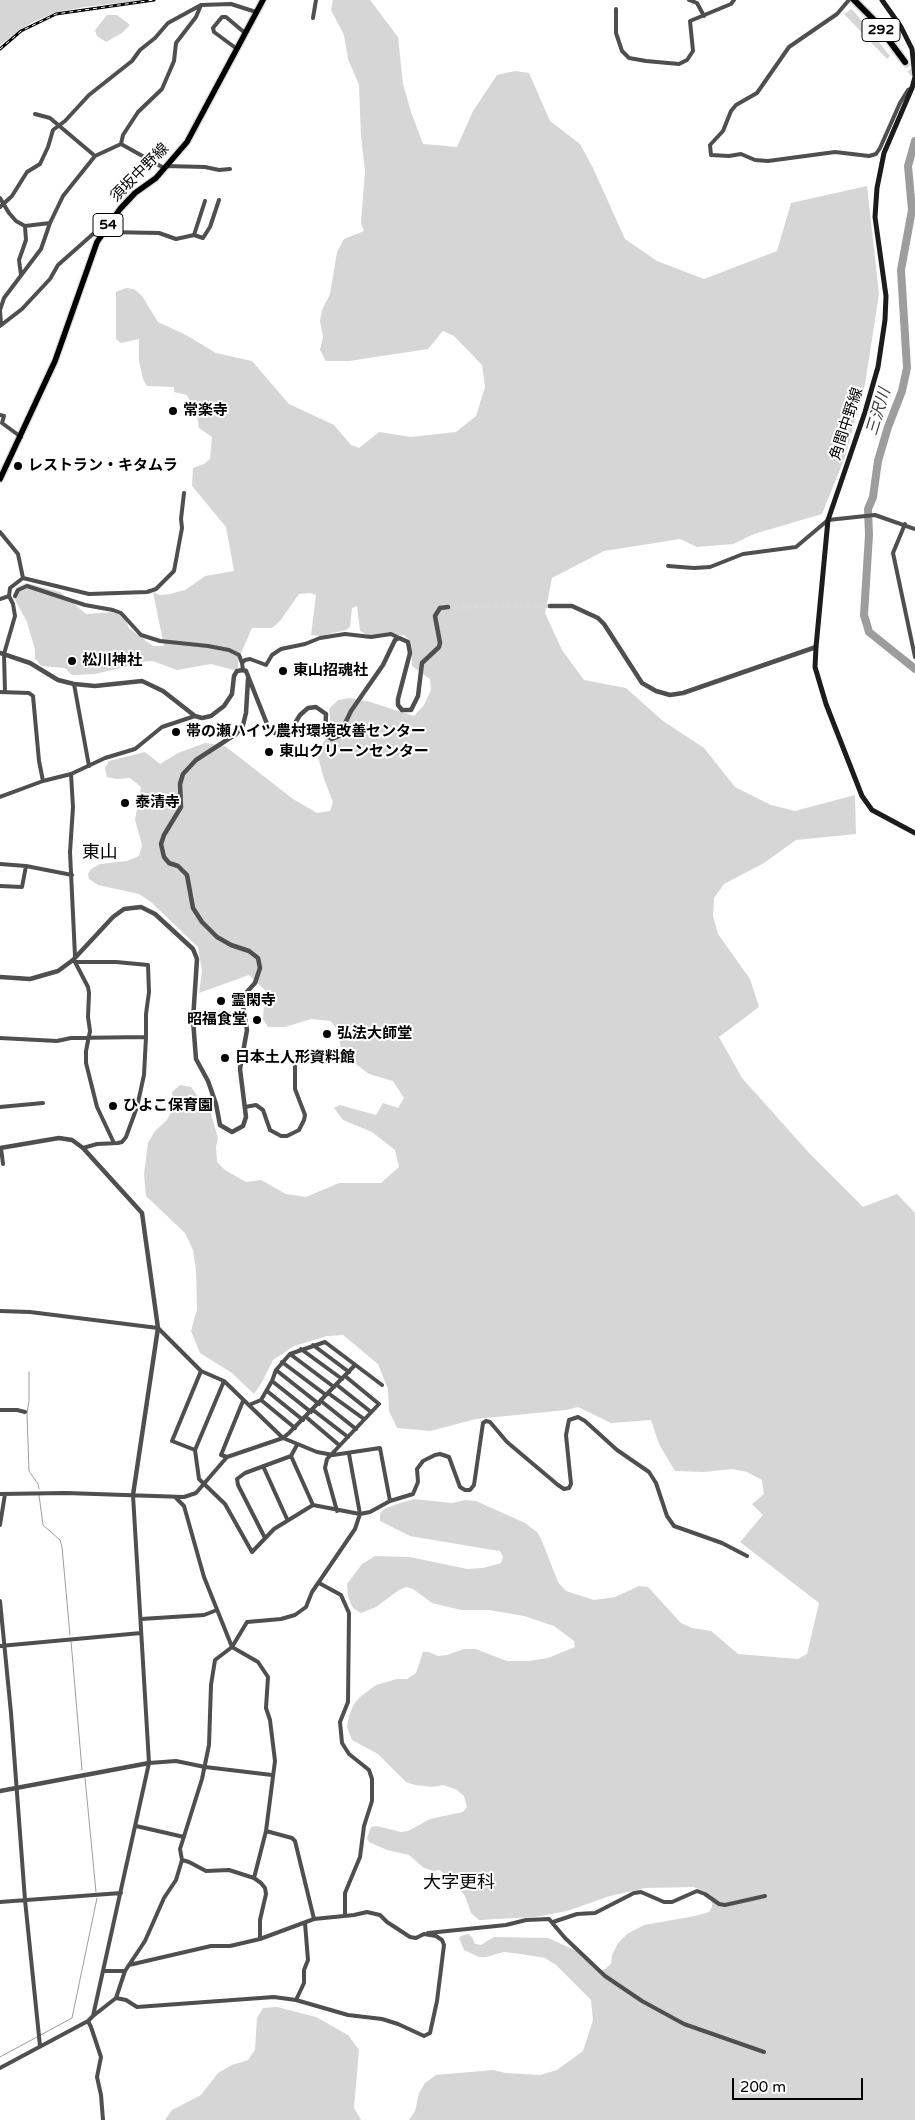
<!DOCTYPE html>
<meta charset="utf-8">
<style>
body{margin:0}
#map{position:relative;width:915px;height:2120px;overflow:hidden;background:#fff;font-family:"Varela Round",sans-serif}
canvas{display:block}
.scale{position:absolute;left:732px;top:2078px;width:131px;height:22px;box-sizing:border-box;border:2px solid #000;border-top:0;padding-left:6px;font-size:15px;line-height:18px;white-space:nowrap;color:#000;-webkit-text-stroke:4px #fff;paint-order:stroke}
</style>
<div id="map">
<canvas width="915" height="2120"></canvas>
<div class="scale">200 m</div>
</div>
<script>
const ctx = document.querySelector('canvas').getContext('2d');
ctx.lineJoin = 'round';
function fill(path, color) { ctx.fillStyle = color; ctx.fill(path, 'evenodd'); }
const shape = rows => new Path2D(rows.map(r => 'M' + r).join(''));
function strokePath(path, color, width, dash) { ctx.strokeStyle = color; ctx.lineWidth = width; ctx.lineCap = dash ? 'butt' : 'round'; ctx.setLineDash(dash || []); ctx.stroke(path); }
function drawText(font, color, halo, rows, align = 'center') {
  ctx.font = font + ' "Varela Round","Noto Sans JP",sans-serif'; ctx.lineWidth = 4; ctx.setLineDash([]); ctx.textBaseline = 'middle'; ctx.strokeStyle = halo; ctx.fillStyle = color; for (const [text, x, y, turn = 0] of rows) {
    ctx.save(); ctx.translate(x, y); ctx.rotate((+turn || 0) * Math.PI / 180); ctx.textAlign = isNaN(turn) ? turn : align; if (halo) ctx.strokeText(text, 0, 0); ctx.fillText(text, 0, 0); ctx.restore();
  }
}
const green = shape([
 [0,0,146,0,84,7,54,13,31,23,0,45],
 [333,0,370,0,398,37,403,84,411,112,423,144,457,147,473,111,497,75,515,71,529,73,550,121,580,144,593,168,625,239,657,261,704,279,777,251,791,203,867,186,879,294,865,384,845,457,822,514,754,534,733,544,697,547,680,539,604,551,552,578,545,613,562,650,584,680,626,688,663,721,704,748,735,787,771,805,795,811,855,795,856,834,796,840,764,863,724,884,714,898,713,916,718,934,750,979,759,1007,719,1037,742,1078,810,1154,863,1207,897,1194,915,1213,915,2120,409,2120,415,2111,419,2093,425,2083,436,2075,493,2070,506,2073,540,2075,557,2070,583,2051,593,2020,591,2000,556,1965,545,1958,521,1954,504,1952,486,1957,479,1957,464,1950,459,1938,461,1936,468,1934,472,1937,475,1944,481,1945,494,1937,548,1938,577,1951,599,1971,605,1969,611,1964,612,1955,618,1943,627,1934,644,1925,695,1916,709,1912,712,1907,711,1895,694,1887,646,1888,610,1896,567,1911,535,1917,479,1920,471,1913,465,1896,450,1877,439,1870,434,1871,424,1868,409,1855,387,1850,369,1842,367,1838,371,1827,377,1826,401,1832,408,1831,430,1819,463,1812,467,1807,464,1796,457,1790,444,1785,432,1787,415,1785,406,1782,378,1754,352,1740,347,1727,349,1716,354,1704,360,1697,376,1685,397,1679,407,1679,416,1673,423,1652,429,1652,438,1656,447,1655,464,1649,476,1649,507,1661,529,1661,548,1658,575,1647,574,1641,554,1626,524,1616,489,1610,461,1610,432,1603,413,1589,406,1587,399,1590,376,1607,361,1613,353,1608,348,1597,347,1584,362,1564,375,1556,410,1557,467,1569,483,1568,501,1563,503,1557,500,1551,493,1550,410,1536,380,1521,380,1514,384,1509,397,1504,414,1499,452,1503,465,1500,476,1501,525,1523,537,1532,542,1541,558,1582,566,1591,594,1600,615,1597,639,1586,648,1587,681,1623,692,1628,711,1631,738,1654,798,1659,807,1654,819,1603,740,1542,763,1515,752,1504,764,1494,762,1480,747,1472,732,1469,704,1472,675,1471,659,1444,651,1420,611,1423,578,1407,566,1410,476,1419,430,1431,397,1428,389,1411,388,1389,378,1364,343,1335,327,1336,294,1346,273,1360,262,1382,254,1394,232,1373,200,1353,191,1331,197,1309,196,1270,193,1250,185,1233,146,1196,144,1174,148,1143,155,1131,167,1120,173,1109,172,1092,180,1085,191,1087,203,1104,209,1107,218,1138,216,1147,217,1162,225,1170,246,1182,261,1180,286,1194,306,1197,339,1183,381,1183,399,1167,395,1150,372,1132,343,1120,334,1108,340,1105,376,1115,383,1103,398,1108,404,1098,393,1081,369,1074,348,1058,341,1048,337,1029,334,1025,330,1021,311,1019,285,1027,268,1027,263,1019,265,990,249,975,199,993,202,971,198,947,151,902,139,894,98,885,89,879,88,874,91,869,100,864,127,861,139,856,142,845,135,820,141,787,130,778,117,779,107,777,105,768,109,761,145,752,160,764,178,753,205,743,225,746,293,799,317,813,330,811,333,802,324,779,317,753,331,730,329,709,338,700,350,698,370,702,414,716,424,705,431,690,430,679,412,666,411,642,404,635,367,635,360,631,357,606,352,608,350,627,346,630,320,636,311,635,316,595,310,593,299,594,280,621,272,628,252,628,238,660,238,668,234,670,211,664,177,670,153,661,135,662,125,667,95,674,72,675,65,668,41,666,35,658,35,650,27,622,13,596,16,588,26,583,60,592,86,614,113,612,124,616,129,628,153,646,164,646,153,592,160,595,170,594,185,590,205,576,234,571,226,527,192,486,193,468,204,464,210,459,212,437,199,428,197,415,187,395,174,392,174,387,147,386,143,379,139,361,139,339,121,343,116,339,116,292,126,288,134,289,142,296,158,322,186,335,216,353,252,361,289,404,334,425,351,445,359,448,379,432,411,437,456,432,476,416,485,387,482,365,454,336,443,331,428,349,349,361,326,361,320,350,323,337,320,321,322,310,330,294,337,252,344,239,364,231,361,223,365,171,361,136,359,85,348,59,344,35,331,10],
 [852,9,890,56,887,59,844,14],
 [107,15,117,15,130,25,122,33,106,42,97,36,95,30],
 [277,2007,316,2017,348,2035,359,2050,354,2108,361,2120,165,2120,172,2110,201,2095,218,2073,232,2065,248,2060,255,2050,257,2018,263,2008]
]);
const stream = shape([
 [29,1372,29,1401,27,1413,29,1471,38,1484,39,1489],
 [39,1495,43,1525,60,1540,62,1547,70,1635],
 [71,1641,82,1770],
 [85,1778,96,1892],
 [0,2057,72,2018,97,1898]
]);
const river = shape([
 [915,141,908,166,912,210,901,270,907,368,902,391,888,427,878,461,873,497,868,509,869,535,864,615,869,632,915,669]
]);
const tertiaryTunnel = shape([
 [448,607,550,606]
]);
const trunkTunnel = shape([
 [905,62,915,77]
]);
const minor = shape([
 [689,0,697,3,704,16],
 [849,0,837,14,789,47,757,93,736,105,731,111,723,131,710,145,711,155,729,156,741,154,755,160,768,161,835,152,869,156,876,154,880,148,900,103,908,90,912,88],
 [616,9,616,33,622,51,629,58,646,61,679,64,687,60,693,51,690,21,731,4,734,0],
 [313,18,316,0],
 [237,49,214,32,213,28,222,17,226,17,245,33],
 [35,114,50,118,95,156],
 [121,144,164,168],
 [166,166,205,167,219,170,230,169],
 [0,198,9,213,16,221,25,226,50,223],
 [0,207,12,196,27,172,40,164,48,147,53,130,65,121,89,95,132,61,140,50,155,38,168,23,201,5,231,4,256,12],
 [194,235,203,238,210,227,219,200],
 [21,275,19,260,26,240,25,226],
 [1,325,0,310,4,298,41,249,50,223,63,196,95,156,121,144,123,135,138,112,162,89,174,61,176,43,196,17,201,5],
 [0,326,22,309,50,279,58,265,93,234,107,232,159,233,176,239,194,235,205,201],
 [0,415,4,416,2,423,21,437],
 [905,524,893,553,915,657],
 [0,532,18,554,23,578,10,588,9,596,13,604,15,616,4,654,5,692],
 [668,566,694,568,710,567,743,554,796,547,828,520,875,515,915,529],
 [23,578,89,594,147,592,156,589,174,571,182,528,181,519,184,493],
 [15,596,18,590,27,586,85,605,113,610,121,613,141,635,160,641,208,646,229,650,239,655,242,663],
 [0,599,9,596],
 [243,670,242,663,245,660,250,659,266,665,272,655,281,649,305,644,320,638,345,634,371,637,391,634,399,638],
 [74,684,89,766],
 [0,692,29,693,33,696,39,761,43,781],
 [71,774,73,807,70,852,75,956],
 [0,797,43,781,71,774,105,758,135,749,162,727,195,716],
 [0,864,26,866],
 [0,886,22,887,26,866,72,875],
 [75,962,88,987,89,993,88,1017,90,1031,86,1051,86,1063,97,1107,114,1143],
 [0,1038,57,1041,71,1038,146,1037,146,1014,149,992,148,965,116,962,75,962,73,960],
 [0,1107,43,1103],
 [245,1107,256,1105,263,1110,270,1130,281,1136,287,1136,299,1130,304,1120,305,1115,295,1089,295,1063,300,1059],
 [1,1148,3,1164],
 [83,1148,97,1144,118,1143,122,1142,126,1137,137,1107,144,1075,146,1037],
 [0,1311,30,1312,158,1328,201,1371,224,1381,283,1438,317,1452,333,1455,380,1448,390,1501],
 [313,1345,349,1372],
 [301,1349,342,1379],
 [290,1354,334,1387],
 [282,1362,326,1395],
 [276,1370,319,1404],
 [201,1371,172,1441,195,1450,224,1381],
 [272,1381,311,1412],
 [337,1385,371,1412],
 [267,1391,303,1420],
 [328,1393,364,1419],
 [261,1400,295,1428],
 [321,1401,356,1429],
 [249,1405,261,1400,272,1381,276,1370,290,1354,325,1342,382,1385],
 [0,1410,17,1410,25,1412],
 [313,1410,348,1437],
 [306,1417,339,1445],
 [195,1450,199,1479,225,1504,252,1552,274,1529,313,1505,360,1514,370,1512,390,1501,413,1494,418,1482,417,1469,423,1461,435,1455,440,1454,449,1457,460,1487,465,1490,470,1490,474,1485,483,1423,486,1421,490,1422,507,1442,558,1485,564,1489,569,1488,571,1484,566,1435,569,1420,578,1417,585,1421,617,1450,649,1472,656,1483,667,1516,674,1526,722,1543,747,1556],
 [291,1456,313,1505],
 [227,1457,221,1455,243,1401],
 [263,1466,287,1519],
 [0,1494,66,1493,184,1497,196,1493,227,1457,283,1438,289,1433,355,1365],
 [176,1498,184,1506,204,1577,232,1647,258,1662,268,1677,266,1708,270,1720,275,1761,266,1831,254,1878],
 [337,1511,325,1468,327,1459,379,1404,345,1376],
 [0,1525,5,1494],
 [265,1538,238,1485,237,1479,245,1473,291,1456,297,1445],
 [319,1583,341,1595,349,1613,348,1702,340,1722,342,1743,349,1754,369,1770,372,1779,372,1801,364,1826,360,1857,345,1893,345,1916],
 [0,1601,11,1713,25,1900,40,2046],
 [141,1619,204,1615,217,1610],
 [0,1646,141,1633],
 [149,1763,176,1761,205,1767,272,1775],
 [136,1826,184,1837],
 [266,1831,292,1838,295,1841,314,1919],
 [182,1860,189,1862,206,1871,229,1870,254,1878,261,1883,265,1888,266,1894,260,1920,260,1939],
 [0,1902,121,1893],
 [553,1922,577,1914,595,1913,634,1893,641,1892,664,1902,672,1902,697,1891,705,1894,719,1904,725,1905,765,1896],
 [428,1933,506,1925,526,1920,549,1919,565,1938,605,1976,642,2001,684,2024,764,2052],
 [103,1971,125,1971],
 [116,1998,126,2000,137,2007,274,1997,296,2000,348,2015,382,2019,398,2024,424,2036,430,2033,437,2001,444,1945,442,1940,436,1936,424,1934,416,1938,410,1937,387,1922,380,1915,367,1912,354,1915,314,1919,260,1939,230,1946,211,1946,129,1965],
 [296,2000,304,1983,304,1970,308,1960,305,1923],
 [93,2016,116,1998,125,1971,145,1941,164,1898,176,1880,182,1860,180,1849,202,1779,209,1745,211,1685,215,1660,232,1647,247,1622,281,1619,295,1615,306,1607,312,1592,355,1529,360,1514,349,1454],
 [88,2021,91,2027,101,2057,97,2077,101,2095,103,2120],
 [0,2068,88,2021,93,2016,149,1763,133,1495]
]);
const tertiary = shape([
 [550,606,572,606,598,618,604,624,642,683,656,691,670,695,683,693,816,647],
 [0,653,30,663,58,680,74,684,95,686,142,681,163,691,195,716,202,718,211,716,224,706,232,694,234,676,237,671,243,670,246,671,269,729,275,733,279,735,286,733,291,730,300,715,308,708,316,707,326,714,325,735,332,739,339,736,351,711,383,665,395,640,399,638,408,642,410,653,398,699,398,705,402,710,411,710,418,696,422,663,439,647,440,643,435,616,440,608,448,607],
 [0,977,30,979,58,971,73,960,113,917,124,909,141,907,155,914,193,949,197,959,193,1020,196,1059,208,1081,216,1104,220,1125,232,1132,243,1126,246,1117,240,1069,247,1030,242,1000,245,994,255,983,260,968,258,958,249,951,231,945,217,937,202,922,193,908,187,875,178,866,169,863,164,857,161,844,164,835,181,807,180,784,183,774,196,760,236,734,243,725,246,713,248,679],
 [0,1148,59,1138,72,1140,83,1148,142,1213,158,1328,133,1495],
 [0,1791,149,1763]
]);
const secondary = shape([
 [882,0,901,27,912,49,915,77,912,88,884,153,877,188,875,217,886,296,885,320,878,367,865,412,828,520,816,647,815,667,826,704,862,796,872,810,915,833]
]);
const primary = shape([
 [0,479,55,361,97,242,120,209,135,193,156,178,187,142,263,0]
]);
const trunk = shape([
 [854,0,874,20,905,62]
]);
const rail = shape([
 [0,49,21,31,56,14,154,0]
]);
const markers = [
 [173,411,5,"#000"],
 [18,466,5,"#000"],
 [72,661,5,"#000"],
 [283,671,5,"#000"],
 [176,732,5,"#000"],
 [269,752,5,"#000"],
 [125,803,5,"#000"],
 [221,1001,5,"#000"],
 [257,1020,5,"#000"],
 [327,1034,5,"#000"],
 [225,1058,5,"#000"],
 [113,1106,5,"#000"]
];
const shields = [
 [881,30,38],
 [108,225,30]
];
const shieldNames = [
 ["292",881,30],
 ["54",108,225]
];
const streetNames = [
 ["須坂中野線",140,173,-45],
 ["角間中野線",847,424,-72]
];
const poiNames = [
 ["常楽寺",183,411],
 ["レストラン・キタムラ",28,466],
 ["松川神社",82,661],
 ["東山招魂社",293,671],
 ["帯の瀬ハイツ農村環境改善センター",186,732],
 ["東山クリーンセンター",279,752],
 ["泰清寺",135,803],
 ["霊閑寺",231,1001],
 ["昭福食堂",247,1020,"right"],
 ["弘法大師堂",337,1034],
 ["日本土人形資料館",235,1058],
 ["ひよこ保育園",123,1106]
];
const waterNames = [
 ["三沢川",879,412,-73]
];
const quarterNames = [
 ["東山",100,853],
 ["大字更科",459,1883]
];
fill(green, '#d6d6d6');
strokePath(stream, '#9d9d9d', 1);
strokePath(river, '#9d9d9d', 8);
strokePath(tertiaryTunnel, '#d9d9d9', 4.5, [4.5, 2]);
strokePath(trunkTunnel, '#d9d9d9', 6, [6, 3]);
strokePath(primary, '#dbdbdb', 8);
strokePath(trunk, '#dbdbdb', 9);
strokePath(minor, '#4f4f4f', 4);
strokePath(tertiary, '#4f4f4f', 4.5);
strokePath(secondary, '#1c1c1c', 5);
strokePath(primary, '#000', 5.5);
strokePath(trunk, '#000', 6);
strokePath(rail, '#000', 3);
strokePath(rail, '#fff', 1, [4]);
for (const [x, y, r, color] of markers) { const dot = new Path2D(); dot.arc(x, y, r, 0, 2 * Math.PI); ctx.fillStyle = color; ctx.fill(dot); strokePath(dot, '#fff', 2); }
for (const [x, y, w] of shields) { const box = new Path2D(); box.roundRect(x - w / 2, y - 11.5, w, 23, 4); ctx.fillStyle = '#fff'; ctx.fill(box); strokePath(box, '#000', 1); }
drawText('bold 14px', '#000', null, shieldNames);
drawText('15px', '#000', '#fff', streetNames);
drawText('bold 15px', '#000', '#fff', poiNames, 'left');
drawText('italic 16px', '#3e3e3e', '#fff', waterNames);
drawText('18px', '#000', '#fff', quarterNames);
</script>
